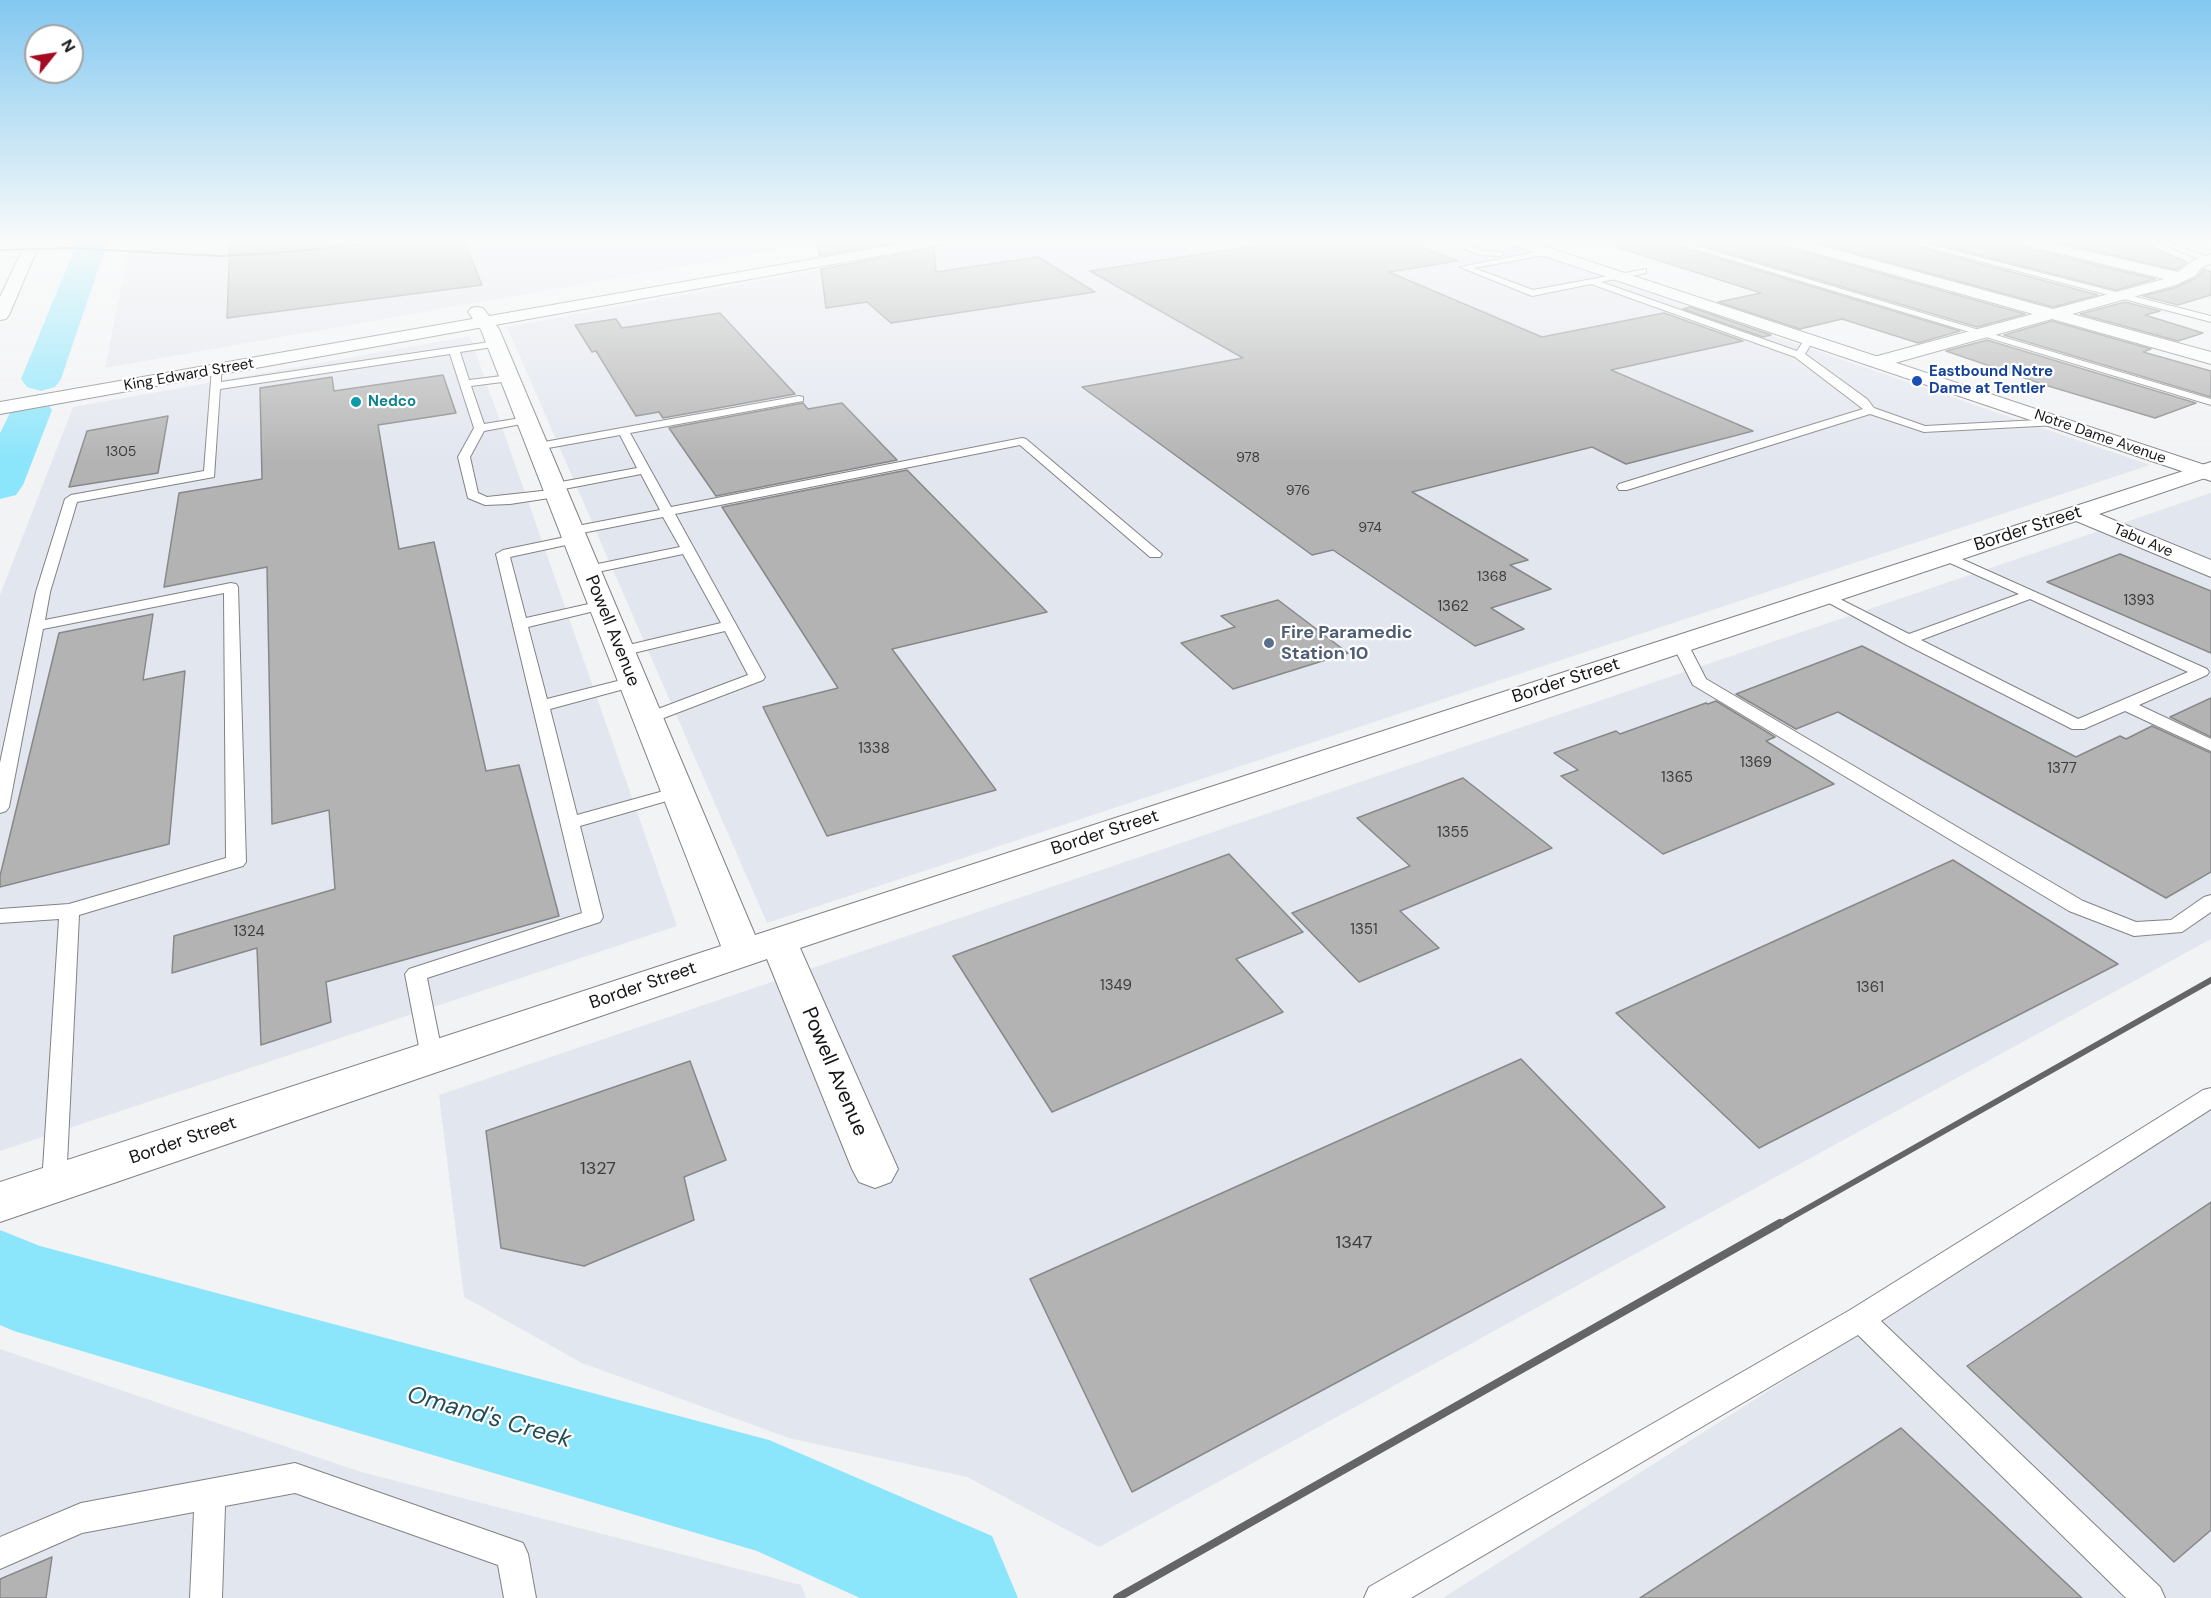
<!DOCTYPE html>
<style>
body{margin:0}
#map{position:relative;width:2211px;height:1598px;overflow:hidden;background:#f2f3f5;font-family:"DM Sans",sans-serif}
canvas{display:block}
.north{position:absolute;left:24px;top:24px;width:60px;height:60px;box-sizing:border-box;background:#fff;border:2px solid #a2a2a2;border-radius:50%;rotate:60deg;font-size:16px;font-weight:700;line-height:24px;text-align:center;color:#161617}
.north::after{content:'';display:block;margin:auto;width:21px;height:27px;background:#a40a21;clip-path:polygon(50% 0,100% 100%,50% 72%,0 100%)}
</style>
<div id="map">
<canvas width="2211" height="1598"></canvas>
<div class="north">N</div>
</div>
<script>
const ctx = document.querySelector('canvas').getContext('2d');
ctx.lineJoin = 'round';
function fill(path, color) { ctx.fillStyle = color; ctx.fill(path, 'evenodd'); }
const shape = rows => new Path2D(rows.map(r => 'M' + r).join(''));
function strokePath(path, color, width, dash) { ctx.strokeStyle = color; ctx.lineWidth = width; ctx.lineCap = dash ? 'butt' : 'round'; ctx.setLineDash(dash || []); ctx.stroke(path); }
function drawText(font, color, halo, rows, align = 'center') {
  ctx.font = font + ' "DM Sans",sans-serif'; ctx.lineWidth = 4.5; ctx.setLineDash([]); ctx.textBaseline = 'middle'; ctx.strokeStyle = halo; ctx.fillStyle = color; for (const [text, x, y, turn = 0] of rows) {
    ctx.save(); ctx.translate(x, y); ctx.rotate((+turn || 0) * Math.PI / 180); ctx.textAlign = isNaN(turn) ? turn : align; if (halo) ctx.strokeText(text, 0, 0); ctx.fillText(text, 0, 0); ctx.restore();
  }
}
const built = shape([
 [130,240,832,240,105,368],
 [985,240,1494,240,2150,465,767,923,507,327],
 [470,336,677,926,0,1151,0,595,73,407],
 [2211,493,2211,939,1099,1547,967,1477,789,1438,582,1363,464,1297,439,1095],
 [2211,1109,2211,1598,1443,1598],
 [0,1349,361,1472,801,1585,806,1598,0,1598]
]);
const river = shape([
 [78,240,108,240,61,379,55,387,41,391,27,387,21,379,78,240],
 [31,398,46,401,52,410,23,485,16,495,0,499,0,433,16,401,31,398],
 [0,1230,40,1246,769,1440,992,1536,1018,1598,860,1598,757,1551,14,1331,0,1325,0,1230]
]);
const building = shape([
 [230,240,392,240,393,244,431,240,464,240,482,285,227,318,230,240],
 [817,240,911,240,819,256,817,240],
 [1294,240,1404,240,1458,261,1389,272,1542,337,1664,313,1743,341,1611,370,1753,431,1626,464,1592,447,1412,492,1528,560,1510,565,1551,589,1491,608,1524,629,1475,646,1333,550,1312,555,1082,387,1243,358,1090,271,1294,240],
 [1617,240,1663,240,1664,242,1960,331,1918,343,1842,319,1800,329,1718,302,1761,293,1616,247,1617,240],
 [1684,240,1776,240,1779,245,2025,314,1977,327,1684,240],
 [1808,240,1898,240,1899,242,2098,295,2053,307,1808,240],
 [1920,240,2012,240,2015,245,2155,279,2116,290,1920,240],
 [2048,240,2135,240,2187,262,2177,270,2048,240],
 [934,248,936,272,1038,257,1095,292,891,323,867,302,826,308,821,269,934,248],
 [2204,269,2211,272,2211,295,2178,305,2143,296,2177,287,2196,278,2204,269],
 [2125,302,2160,311,2145,315,2203,333,2178,341,2080,314,2125,302],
 [1690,307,1771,335,1763,337,1683,309,1690,307],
 [720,313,795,394,663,418,659,412,636,416,596,351,592,352,575,325,616,319,622,328,720,313],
 [2052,321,2151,349,2143,352,2211,371,2211,397,2004,335,2052,321],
 [1987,340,2196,403,2155,418,2045,385,1946,351,1987,340],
 [443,375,456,413,378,425,399,549,434,542,486,771,519,765,559,916,326,982,331,1022,261,1045,257,948,172,973,174,936,335,889,329,810,272,824,267,567,164,587,179,493,262,479,260,388,332,377,334,391,443,375],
 [803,403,808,409,842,403,897,460,716,496,669,428,803,403],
 [168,416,158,473,69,487,87,431,168,416],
 [907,470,1047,612,892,649,996,790,827,836,763,707,838,688,722,507,907,470],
 [2120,554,2211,591,2211,653,2047,582,2120,554],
 [1278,600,1348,653,1233,689,1181,643,1235,627,1221,616,1278,600],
 [153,614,143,680,185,671,169,844,0,887,0,876,59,633,153,614],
 [1862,646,2076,757,2120,736,2126,739,2152,726,2211,753,2211,872,2166,898,1838,712,1796,729,1736,694,1862,646],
 [2211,698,2211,737,2170,717,2211,698],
 [1716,701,1775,737,1766,741,1834,784,1663,854,1561,776,1578,770,1554,753,1616,731,1620,734,1706,703,1708,704,1716,701],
 [1463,778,1552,848,1400,911,1439,948,1359,982,1292,913,1410,866,1357,818,1463,778],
 [1229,854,1303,932,1236,959,1283,1012,1052,1112,953,956,1229,854],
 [1953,860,2118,964,1759,1148,1616,1013,1953,860],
 [1521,1059,1665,1207,1132,1492,1030,1279,1521,1059],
 [690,1061,726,1160,684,1177,694,1220,584,1266,501,1248,486,1131,690,1061],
 [2211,1202,2211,1530,2174,1562,1967,1366,2211,1202],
 [1901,1428,2082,1598,1640,1598,1901,1428],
 [52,1557,46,1598,0,1598,0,1579,52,1557]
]);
const lane = shape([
 [1442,240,1453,240,1481,251,1500,252,1504,254,1500,256,1480,255,1442,240],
 [1665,240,1677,240,2211,399,2211,405,1665,240],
 [1900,240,1912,240,2211,316,2211,322,1900,240],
 [2153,240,2163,240,2211,258,2211,264,2153,240],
 [1547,250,1551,252,1550,254,1474,268,1533,290,1646,269,1646,273,1601,282,1797,351,1806,337,1812,337,1814,339,1805,354,1867,399,1874,408,1925,426,2057,419,2063,422,2057,425,1924,432,1870,414,1627,490,1619,490,1617,487,1619,484,1863,409,1795,357,1591,284,1532,296,1460,267,1547,250],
 [496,341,501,344,499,346,460,352,469,380,510,375,515,378,510,381,471,386,484,424,527,417,533,420,527,423,484,431,470,457,478,493,487,497,551,490,548,487,550,484,637,468,620,435,537,450,533,448,533,444,799,396,803,397,803,401,630,433,671,507,1022,438,1026,439,1162,554,1160,557,1150,557,1020,445,675,514,765,677,763,680,648,724,640,719,642,715,748,675,725,631,621,656,613,651,616,648,721,623,683,554,588,574,581,570,588,566,680,547,663,517,572,535,565,531,572,527,660,510,641,474,559,490,562,493,556,497,510,504,485,505,468,498,458,457,474,428,450,354,220,389,214,477,77,502,50,592,45,620,231,583,236,584,238,587,246,862,243,866,79,915,66,1184,63,1191,54,1195,45,1191,42,1184,59,919,0,923,0,909,69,904,226,858,224,593,43,629,9,807,6,811,0,813,0,763,36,592,65,499,71,495,204,471,212,368,221,370,221,382,496,341],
 [575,535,582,539,580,542,510,557,526,618,602,601,609,605,607,608,528,627,547,699,633,677,641,682,639,685,550,709,577,815,678,787,684,788,687,792,684,796,580,826,603,917,600,922,427,978,443,1057,440,1063,432,1066,424,1063,421,1057,405,974,409,969,582,913,496,554,503,550,575,535],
 [1946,552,2207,669,2209,672,2207,675,2139,705,2211,739,2211,751,2125,711,2084,729,2072,729,1903,643,1816,596,1823,592,1828,593,1909,634,2019,594,1941,559,1939,556,1941,553,1946,552],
 [2030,599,2188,672,2078,719,1921,640,2030,599],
 [1680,639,1688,644,1706,679,2083,901,2136,922,2171,920,2204,897,2211,895,2211,912,2182,932,2134,936,2069,911,1693,685,1672,644,1680,639],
 [2211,1088,2211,1109,1881,1321,2160,1587,2165,1598,2126,1598,1858,1335,1411,1598,1364,1598,1369,1587,1850,1310,2203,1090,2211,1088],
 [295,1463,523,1543,528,1554,536,1598,504,1598,498,1565,295,1493,225,1506,222,1598,190,1598,194,1512,82,1533,0,1569,0,1537,81,1503,295,1463]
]);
const street = shape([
 [27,240,41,240,9,315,6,319,0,320,0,297,27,240],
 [1778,240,1801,240,2053,309,2164,279,2016,243,2014,240,2039,240,2178,272,2192,261,2211,254,2211,264,2202,267,2195,276,2176,285,2072,314,2211,352,2211,364,2052,319,1884,366,1870,366,1868,362,1870,358,2033,314,1780,243,1778,240],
 [477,307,483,308,499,329,755,935,2211,462,2211,476,2099,514,2211,560,2211,577,2076,521,800,948,898,1169,891,1182,875,1188,859,1182,852,1169,767,959,0,1222,0,1182,721,946,481,330,468,312,471,308,477,307]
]);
const secondary = shape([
 [1504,240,1525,240,2211,467,2211,481,1506,243,1504,240]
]);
const primary = shape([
 [922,240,952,240,945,244,0,414,0,402,922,240]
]);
const railFar2 = shape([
 [0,250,70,248,219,256,277,253,406,240]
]);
const railFar1 = shape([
 [1778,1225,2211,980]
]);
const rail = shape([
 [1117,1598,1780,1223]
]);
const markers = [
 [1917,381,6,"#1a4fb4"],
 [356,402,6,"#0f9aa8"],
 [1269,643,6,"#5c6f8a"]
];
const farNumbernames = [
 ["1305",121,452],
 ["978",1248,458],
 ["976",1298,491],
 ["974",1370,528],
 ["1368",1492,577]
];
const farTransitnames = [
 ["Eastbound Notre",1929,372],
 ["Dame at Tentler",1929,389]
];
const farStreetnames = [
 ["King Edward Street",189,375,-10],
 ["Notre Dame Avenue",2100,437,19],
 ["Tabu Ave",2143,541,23]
];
const farCulturenames = [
 ["Nedco",368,402]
];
const numberNames = [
 ["1393",2139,601],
 ["1362",1453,607],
 ["1338",874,749],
 ["1369",1756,763],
 ["1377",2062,769],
 ["1365",1677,778],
 ["1355",1453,833],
 ["1351",1364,930],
 ["1324",249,932],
 ["1349",1116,986],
 ["1361",1870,988]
];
const streetNames = [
 ["Border Street",2028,529,-18],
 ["Powell Avenue",612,631,68],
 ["Border Street",1566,681,-18],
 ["Border Street",1105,833,-18],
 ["Border Street",643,986,-19],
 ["Border Street",183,1141,-19]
];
const serviceNames = [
 ["Fire Paramedic",1281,633],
 ["Station 10",1281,654]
];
const nearNumbernames = [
 ["1327",598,1169],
 ["1347",1354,1243]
];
const nearStreetnames = [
 ["Powell Avenue",834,1072,67]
];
const nearWaternames = [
 ["Omand's Creek",489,1418,16]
];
fill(built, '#e2e6ef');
fill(river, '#8be5fb');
fill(building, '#b3b3b4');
strokePath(building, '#888889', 1.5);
strokePath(lane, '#828284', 2);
strokePath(street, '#828284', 2);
strokePath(secondary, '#828284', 2);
strokePath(primary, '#828284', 2);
fill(lane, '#fff');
fill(street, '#fff');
fill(secondary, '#fff');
fill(primary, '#fff');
strokePath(railFar2, '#656567', 2);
strokePath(railFar1, '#656567', 6);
strokePath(rail, '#656567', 8);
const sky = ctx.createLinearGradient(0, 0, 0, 463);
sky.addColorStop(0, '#83c8f0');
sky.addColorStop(0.52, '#f9fafa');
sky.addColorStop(1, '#f9fafa00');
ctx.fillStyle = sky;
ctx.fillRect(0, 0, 2211, 463);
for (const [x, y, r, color] of markers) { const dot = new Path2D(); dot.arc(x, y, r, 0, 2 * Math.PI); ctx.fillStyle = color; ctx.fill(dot); strokePath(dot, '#fff', 2); }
drawText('14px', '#3d3d3e', null, farNumbernames);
drawText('bold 15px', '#164399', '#fff', farTransitnames, 'left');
drawText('15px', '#161617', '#fff', farStreetnames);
drawText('bold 15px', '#0d838f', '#fff', farCulturenames, 'left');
drawText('15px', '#3d3d3e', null, numberNames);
drawText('18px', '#161617', '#fff', streetNames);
drawText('bold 18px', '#4e5e75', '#fff', serviceNames, 'left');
drawText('18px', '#3d3d3e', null, nearNumbernames);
drawText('21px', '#161617', '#fff', nearStreetnames);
drawText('italic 24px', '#234c56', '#fff', nearWaternames);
</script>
